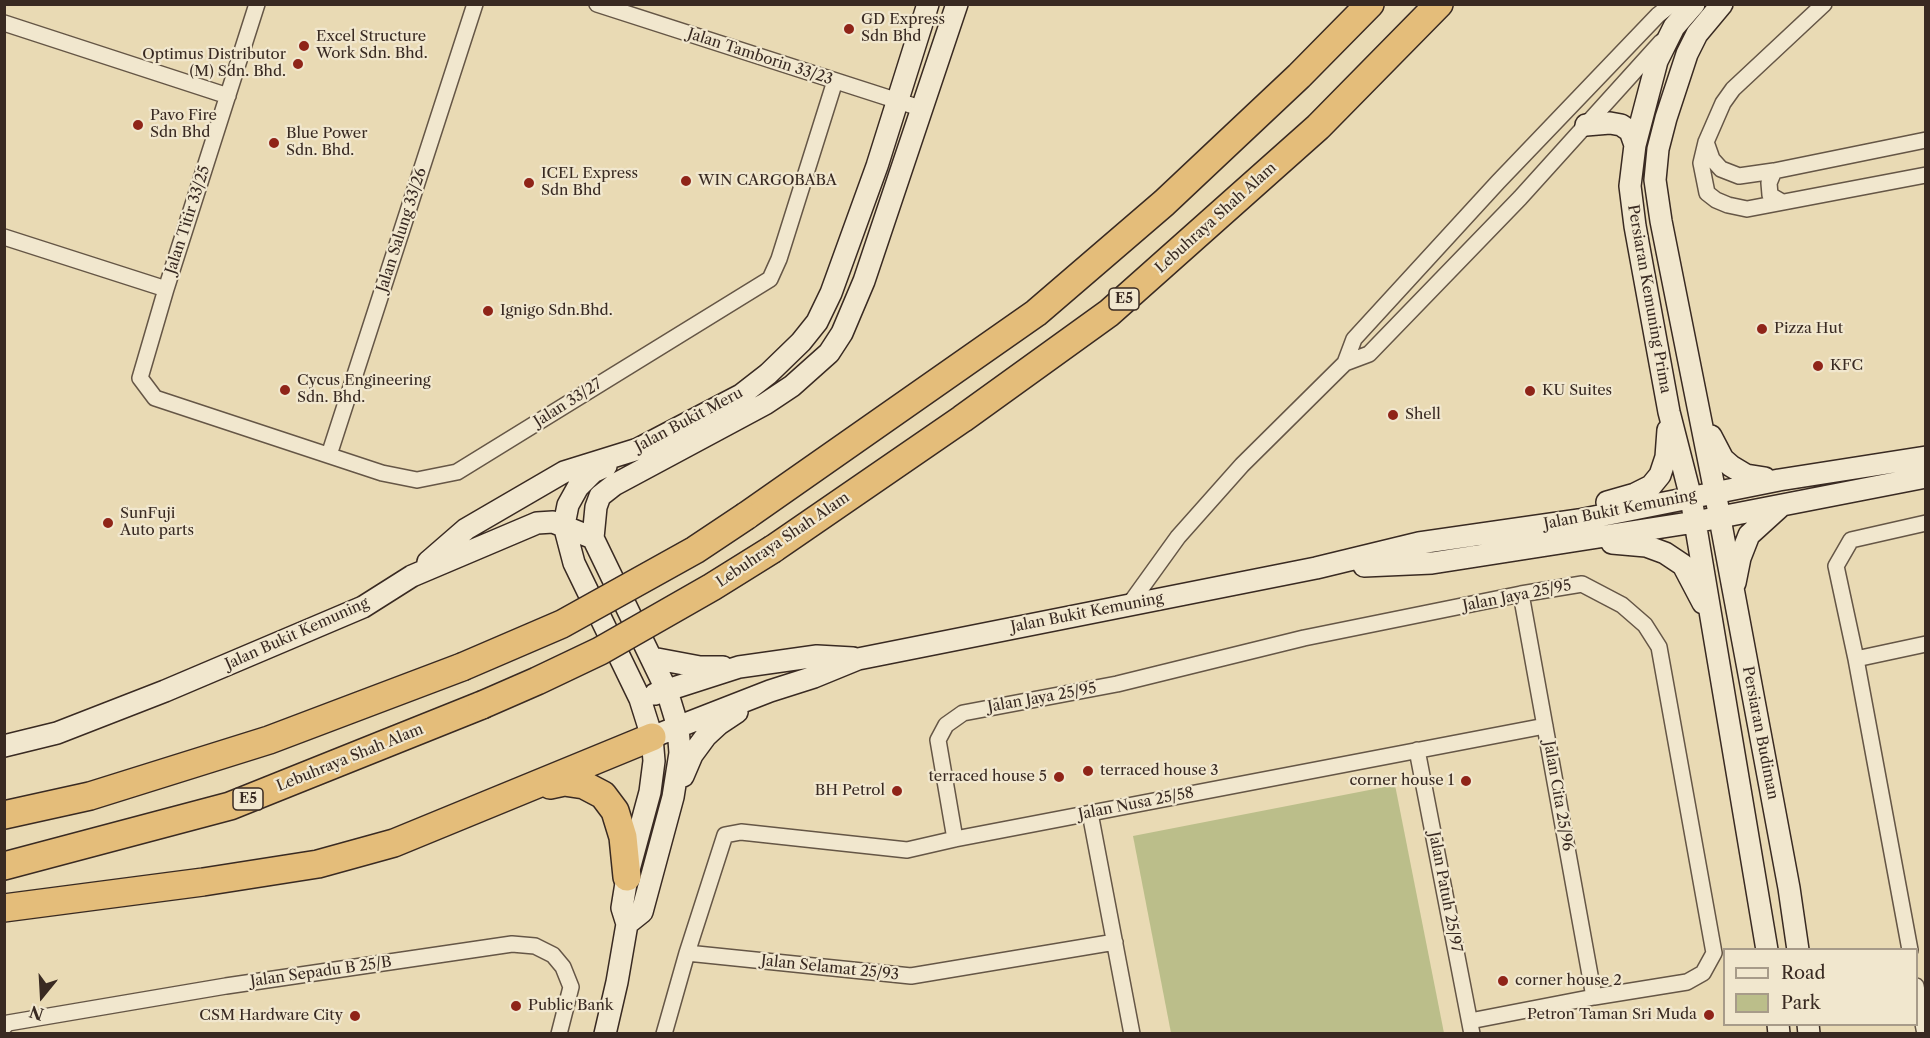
<!DOCTYPE html>
<style>
body{margin:0}
#map{position:relative;width:1930px;height:1038px;overflow:hidden;background:#e9dab4;font-family:"Libre Caslon Text",serif}
canvas{display:block}
.frame{position:absolute;inset:0;border:6px solid #392a22;pointer-events:none}
.legend{position:absolute;left:1723px;top:948px;width:195px;height:78px;box-sizing:border-box;background:#f1e7ce;border:2px solid #a79b89;margin:0;padding:8px 10px;list-style:none;font-size:18px;color:#392a22}
.legend li{display:flex;align-items:center;gap:12px;height:30px}
.legend b{width:30px;border:2px solid #a79b89}
.north{position:absolute;left:12px;top:966px;width:60px;height:60px;-webkit-text-stroke:4px #f1e7ce;paint-order:stroke;rotate:198deg;font-size:16px;font-weight:700;line-height:24px;text-align:center;color:#392a22}
.north::after{content:'';display:block;margin:auto;width:21px;height:27px;background:#392a22;clip-path:polygon(50% 0,100% 100%,50% 72%,0 100%)}
</style>
<div id="map">
<canvas width="1930" height="1038"></canvas>
<div class="frame"></div>
<ul class="legend">
<li><b style="height:8px;background:#f1e7ce"></b>Road</li>
<li><b style="height:16px;background:#bbbe8a"></b>Park</li>
</ul>
<div class="north">N</div>
</div>
<script>
const ctx = document.querySelector('canvas').getContext('2d');
ctx.lineJoin = 'round';
function fill(path, color) { ctx.fillStyle = color; ctx.fill(path, 'evenodd'); }
const shape = rows => new Path2D(rows.map(r => 'M' + r).join(''));
function strokePath(path, color, width, dash) { ctx.strokeStyle = color; ctx.lineWidth = width; ctx.lineCap = dash ? 'butt' : 'round'; ctx.setLineDash(dash || []); ctx.stroke(path); }
function drawText(font, color, halo, rows, align = 'center') {
  ctx.font = font + ' "Libre Caslon Text",serif'; ctx.lineWidth = 4.5; ctx.setLineDash([]); ctx.textBaseline = 'middle'; ctx.strokeStyle = halo; ctx.fillStyle = color; for (const [text, x, y, turn = 0] of rows) {
    ctx.save(); ctx.translate(x, y); ctx.rotate((+turn || 0) * Math.PI / 180); ctx.textAlign = isNaN(turn) ? turn : align; if (halo) ctx.strokeText(text, 0, 0); ctx.fillText(text, 0, 0); ctx.restore();
  }
}
const green = shape([
 [1395,785,1444,1033,1171,1033,1133,836]
]);
const street = shape([
 [257,4,166,289,140,378,155,398,382,473,417,480,457,472,770,279,779,259,835,81],
 [597,4,923,109],
 [1824,4,1733,89,1723,103,1706,142,1701,163,1707,193,1716,200,1728,205,1747,209,1926,175],
 [4,23,228,96],
 [1706,142,1712,159,1721,169,1739,176,1774,171,1926,140],
 [1774,171,1769,183,1770,195,1782,202],
 [4,237,166,289],
 [1345,363,1369,354,1520,198,1661,42],
 [329,455,475,4],
 [1521,594,1594,997],
 [1129,605,1178,537,1242,465,1345,363,1354,339,1498,182,1658,15,1672,4],
 [1856,659,1926,644],
 [1417,750,1472,1034],
 [1090,813,1132,1034],
 [955,839,938,740,946,725,963,713,1117,684,1304,638,1521,594,1582,584,1622,605,1645,625,1659,647,1714,953,1703,973,1687,982,1594,997,1470,1021],
 [1910,950,1856,659,1836,566,1851,540,1926,523],
 [687,953,911,976,1115,942],
 [1916,986,1925,1034],
 [4,1027,8,1023,226,986,512,944,535,946,553,955,563,967,571,987,559,1034],
 [664,1034,687,953,725,835,741,832,907,850,955,839,1545,726]
]);
const secondary = shape([
 [1694,4,1674,27,1657,61,1635,145,1630,186,1635,226,1669,412,1691,498,1767,950],
 [1722,4,1697,34,1687,54,1666,118,1658,149,1655,180,1661,221,1715,492,1789,888,1798,950],
 [1586,125,1610,123,1621,125,1630,131,1635,145],
 [1711,436,1723,459,1731,466,1746,475,1765,478],
 [1607,502,1635,494,1651,486,1660,475,1666,457,1668,430],
 [593,538,596,507,600,496,614,485,765,404,792,386,829,353,842,333,864,281,957,4],
 [1612,543,1646,546,1665,553,1683,565,1703,603],
 [428,562,466,529,564,472,638,449,741,395,768,374,801,342,817,322,831,293,877,166,928,4],
 [1364,566,1432,563,1695,522,1926,477],
 [1735,583,1740,558,1749,535,1782,505],
 [652,658,700,667,723,667],
 [655,694,739,667,817,656,853,658],
 [652,737,770,691,814,677,858,659,1316,568,1419,543,1579,520,1779,480,1926,457],
 [4,746,57,733,165,691,363,607,412,576,537,523,553,522,593,538,667,691,678,727,680,753,673,797,642,912,627,924],
 [683,776,692,755,706,736,719,724,737,712],
 [1778,1024,1779,1034],
 [1808,1024,1809,1034],
 [605,1034,617,982,627,924,622,908,627,877,650,792,654,761,652,737,640,699,574,563,564,525,568,505,578,487,593,472,606,466]
]);
const highway = shape([
 [746,516,1036,313,1164,203,1299,76,1370,4],
 [773,549,962,419,1109,313,1318,127,1439,4],
 [550,785,564,782,584,785,603,795,615,811,623,837,627,877],
 [4,815,90,796,269,740,462,667],
 [4,866,230,806,482,705],
 [4,908,203,882,318,864,394,843,652,737]
]);
const highwayBridge = shape([
 [462,667,562,624,695,550,746,516],
 [482,705,537,681,600,651,712,587,773,549]
]);
const markers = [
 [849,29,6,"#8f2418"],
 [304,46,6,"#8f2418"],
 [298,64,6,"#8f2418"],
 [138,125,6,"#8f2418"],
 [274,143,6,"#8f2418"],
 [686,181,6,"#8f2418"],
 [529,183,6,"#8f2418"],
 [488,311,6,"#8f2418"],
 [1762,329,6,"#8f2418"],
 [1818,366,6,"#8f2418"],
 [285,390,6,"#8f2418"],
 [1530,391,6,"#8f2418"],
 [1393,415,6,"#8f2418"],
 [108,523,6,"#8f2418"],
 [1088,771,6,"#8f2418"],
 [1059,777,6,"#8f2418"],
 [1466,781,6,"#8f2418"],
 [897,791,6,"#8f2418"],
 [1503,981,6,"#8f2418"],
 [516,1006,6,"#8f2418"],
 [1709,1015,6,"#8f2418"],
 [355,1016,6,"#8f2418"]
];
const shields = [
 [1124,299,30],
 [248,799,30]
];
const shieldNames = [
 ["E5",1124,299],
 ["E5",248,799]
];
const poiNames = [
 ["GD Express",861,20],
 ["Sdn Bhd",861,37],
 ["Excel Structure",316,37],
 ["Work Sdn. Bhd.",316,54],
 ["Optimus Distributor",286,55,"right"],
 ["(M) Sdn. Bhd.",286,72,"right"],
 ["Pavo Fire",150,116],
 ["Sdn Bhd",150,133],
 ["Blue Power",286,134],
 ["Sdn. Bhd.",286,151],
 ["ICEL Express",541,174],
 ["Sdn Bhd",541,191],
 ["WIN CARGOBABA",698,181],
 ["Ignigo Sdn.Bhd.",500,311],
 ["Pizza Hut",1774,329],
 ["KFC",1830,366],
 ["Cycus Engineering",297,381],
 ["Sdn. Bhd.",297,398],
 ["KU Suites",1542,391],
 ["Shell",1405,415],
 ["SunFuji",120,514],
 ["Auto parts",120,531],
 ["terraced house 3",1100,771],
 ["terraced house 5",1047,777,"right"],
 ["corner house 1",1454,781,"right"],
 ["BH Petrol",885,791,"right"],
 ["corner house 2",1515,981],
 ["Public Bank",528,1006],
 ["Petron Taman Sri Muda",1697,1015,"right"],
 ["CSM Hardware City",343,1016,"right"]
];
const streetNames = [
 ["Jalan Tamborin 33/23",760,57,18],
 ["Lebuhraya Shah Alam",1216,218,-42],
 ["Jalan Titir 33/25",188,220,-72],
 ["Jalan Salung 33/26",402,230,-72],
 ["Persiaran Kemuning Prima",1649,299,80],
 ["Jalan 33/27",568,403,-32],
 ["Jalan Bukit Meru",689,420,-28],
 ["Jalan Bukit Kemuning",1620,510,-11],
 ["Lebuhraya Shah Alam",783,540,-34],
 ["Jalan Jaya 25/95",1517,596,-11],
 ["Jalan Bukit Kemuning",1087,613,-11],
 ["Jalan Bukit Kemuning",297,634,-24],
 ["Jalan Jaya 25/95",1042,698,-10],
 ["Persiaran Budiman",1760,733,79],
 ["Lebuhraya Shah Alam",350,758,-22],
 ["Jalan Cita 25/96",1558,796,80],
 ["Jalan Nusa 25/58",1136,804,-11],
 ["Jalan Patuh 25/97",1445,892,79],
 ["Jalan Selamat 25/93",830,968,6],
 ["Jalan Sepadu B 25/B",321,972,-8]
];
fill(green, '#bbbe8a');
strokePath(street, '#655646', 18);
strokePath(secondary, '#392a22', 24);
strokePath(highway, '#392a22', 30);
strokePath(street, '#f1e7ce', 15);
strokePath(secondary, '#f1e7ce', 21);
strokePath(highway, '#e4bd7a', 27);
strokePath(highwayBridge, '#392a22', 30, []);
strokePath(highwayBridge, '#e4bd7a', 27);
for (const [x, y, r, color] of markers) { const dot = new Path2D(); dot.arc(x, y, r, 0, 2 * Math.PI); ctx.fillStyle = color; ctx.fill(dot); strokePath(dot, '#f1e7ce', 2); }
for (const [x, y, w] of shields) { const box = new Path2D(); box.roundRect(x - w / 2, y - 11, w, 22, 4.5); ctx.fillStyle = '#f1e7ce'; ctx.fill(box); strokePath(box, '#392a22', 1.5); }
drawText('bold 14px', '#392a22', null, shieldNames);
drawText('15px', '#392a22', '#f1e7ce', poiNames, 'left');
drawText('15px', '#392a22', '#f1e7ce', streetNames);
</script>
